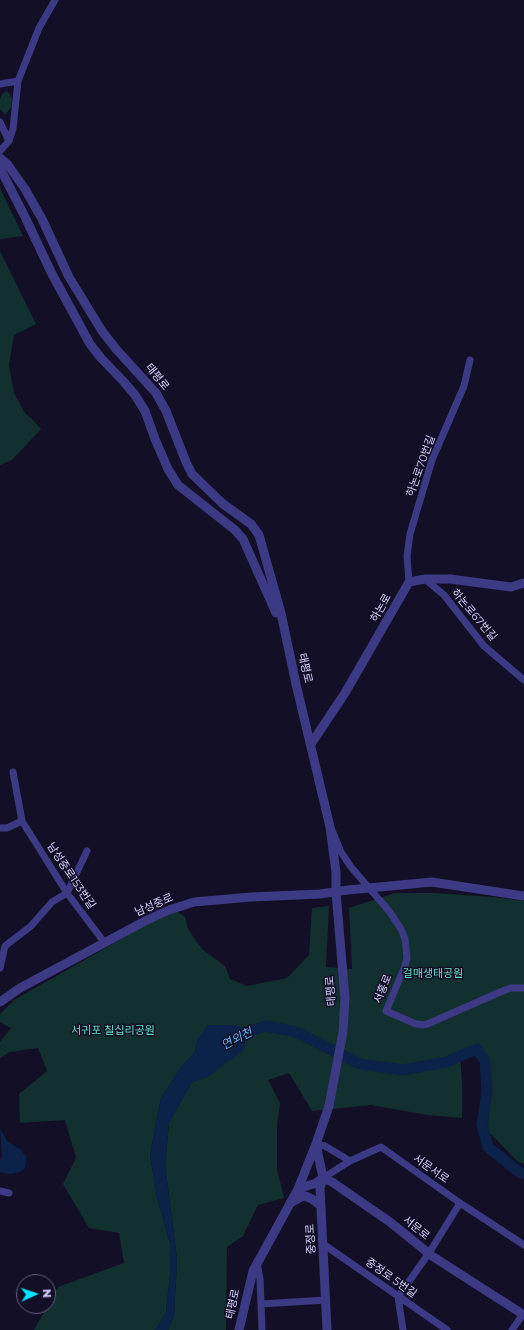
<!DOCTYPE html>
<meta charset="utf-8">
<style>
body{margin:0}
#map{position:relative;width:524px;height:1330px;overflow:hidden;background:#130f26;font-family:Montserrat,sans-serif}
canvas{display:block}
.north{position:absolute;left:16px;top:1274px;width:40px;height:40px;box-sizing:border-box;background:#130f26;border:1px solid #625e7d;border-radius:50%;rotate:87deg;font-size:11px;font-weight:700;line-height:16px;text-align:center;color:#d9d4ff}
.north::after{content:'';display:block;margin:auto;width:14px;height:18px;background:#00e5ff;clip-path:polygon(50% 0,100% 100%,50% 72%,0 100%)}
</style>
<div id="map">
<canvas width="524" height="1330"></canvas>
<div class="north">N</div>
</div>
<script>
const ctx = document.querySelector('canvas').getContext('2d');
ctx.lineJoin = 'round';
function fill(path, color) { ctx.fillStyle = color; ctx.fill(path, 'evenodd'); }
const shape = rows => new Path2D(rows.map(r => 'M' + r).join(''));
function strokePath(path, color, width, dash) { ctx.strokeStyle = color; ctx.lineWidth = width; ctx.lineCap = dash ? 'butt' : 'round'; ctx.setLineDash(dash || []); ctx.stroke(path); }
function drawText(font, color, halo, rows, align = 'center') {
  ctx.font = font + ' Montserrat,"Noto Sans KR",sans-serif'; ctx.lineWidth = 3; ctx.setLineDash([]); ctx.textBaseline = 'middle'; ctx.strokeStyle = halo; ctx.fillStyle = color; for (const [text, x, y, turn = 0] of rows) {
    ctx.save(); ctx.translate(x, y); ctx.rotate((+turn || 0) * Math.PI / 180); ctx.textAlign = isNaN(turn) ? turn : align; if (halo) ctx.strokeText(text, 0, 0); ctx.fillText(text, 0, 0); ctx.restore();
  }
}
const green = shape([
 [6,91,9,93,12,99,11,107,6,114,4,114,0,109,0,99,2,94],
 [0,188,23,236,0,239],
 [0,251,36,324,14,335,9,365,14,393,25,413,34,421,41,429,12,460,0,465],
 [395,893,433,893,494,897,524,901,524,1164,517,1161,488,1131,489,1076,479,1046,460,1051,462,1083,462,1118,427,1115,371,1105,312,1111,289,1073,268,1080,280,1103,277,1125,277,1169,284,1198,258,1205,243,1236,227,1247,226,1330,168,1330,174,1316,177,1259,165,1165,169,1123,192,1082,209,1076,198,1038,195,1052,182,1066,161,1098,150,1155,157,1197,170,1243,170,1274,166,1312,157,1329,155,1330,34,1330,58,1287,124,1263,119,1233,89,1228,63,1184,76,1158,65,1120,20,1123,19,1094,47,1071,38,1048,10,1052,0,1058,0,1042,11,1028,0,1022,0,1014,14,1000,174,909,185,917,188,929,202,949,225,966,230,979,247,986,287,978,309,955,312,908,329,906,326,967,352,969,349,908]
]);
const water = shape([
 [208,1025,236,1025,250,1031,244,1050,209,1076,192,1082,169,1123,165,1165,177,1259,174,1316,168,1330,155,1330,166,1312,170,1274,170,1243,157,1197,150,1155,161,1098,182,1066,195,1052,198,1038],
 [0,1128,7,1141,20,1149,27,1157,25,1168,20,1172,10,1174,0,1172,0,1160,2,1156]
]);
const river = shape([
 [237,1038,250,1031,266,1026,296,1032,360,1064,403,1070,446,1062,477,1049,485,1061,487,1091,482,1125,488,1147,519,1172,524,1174]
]);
const minor = shape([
 [0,84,18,81],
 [0,122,9,141],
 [0,151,9,141,13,129,18,81,39,28,55,0],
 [425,579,444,595,484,646,524,680],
 [409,582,407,556,410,534,432,460,464,386,470,360],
 [13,772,22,821,67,893,104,942],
 [0,828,7,828,22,821],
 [332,830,341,852,351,867,389,911,401,929,405,939,407,958,405,966,386,1011,416,1024,425,1025,505,990,511,988,524,988],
 [0,968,5,946,31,926,52,902,67,893,87,851],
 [316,1144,325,1146,350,1161],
 [323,1178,350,1161,381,1147,460,1203,524,1245],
 [0,1191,9,1193],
 [323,1244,447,1330],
 [257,1262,260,1279,262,1330],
 [261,1304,326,1300],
 [403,1330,398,1297,429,1253,460,1203],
 [512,1330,523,1314]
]);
const tertiary = shape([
 [0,158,8,165,25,189,42,219,69,277,102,331,116,349,156,393,166,411,186,462,192,474,223,504,251,524,259,535,281,613,296,684,330,827,336,872,336,892,345,999,343,1032,329,1106,316,1144,298,1189,253,1271,239,1330],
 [0,165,2,172,25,217,52,274,90,344,101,358,124,382,135,395,145,411,155,439,168,469,178,485,235,530,243,539,276,613],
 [311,744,345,693,409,582,425,579,450,579,511,587,524,583],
 [0,1002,20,988,147,920,169,910,194,902,251,897,320,894,348,890,432,882,524,896],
 [316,1144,323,1178,332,1182,390,1222,432,1256,524,1315],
 [323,1178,320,1188,327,1330],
 [298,1189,316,1183,323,1178],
 [290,1203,301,1197,305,1196,312,1199,321,1206]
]);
const streetNames = [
 ["태평로",157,377,51],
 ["하논로70번길",421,466,-70],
 ["하논로",381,608,-61],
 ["하논로67번길",474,615,50],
 ["태평로",305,668,77],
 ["남성중로153번길",71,876,56],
 ["남성중로",154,905,-23],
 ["서홍로",383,989,-68],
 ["태평로",331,991,-94],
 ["서문서로",431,1169,35],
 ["서문로",416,1228,39],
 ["중정로",311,1239,-93],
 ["중정로 5번길",391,1278,35],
 ["태평로",233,1304,-78]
];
const parkNames = [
 ["걸매생태공원",433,974],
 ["서귀포 칠십리공원",113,1031]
];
const waterNames = [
 ["연외천",237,1039,-27]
];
fill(green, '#12302f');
fill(water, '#0c2248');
strokePath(river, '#0c2248', 11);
strokePath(minor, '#3d3a85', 7);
strokePath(tertiary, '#3d3a85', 9);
drawText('11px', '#d9d4ff', '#130f26', streetNames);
drawText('11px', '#5fe0c0', '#130f26', parkNames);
drawText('italic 12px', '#62b6ff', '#130f26', waterNames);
</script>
